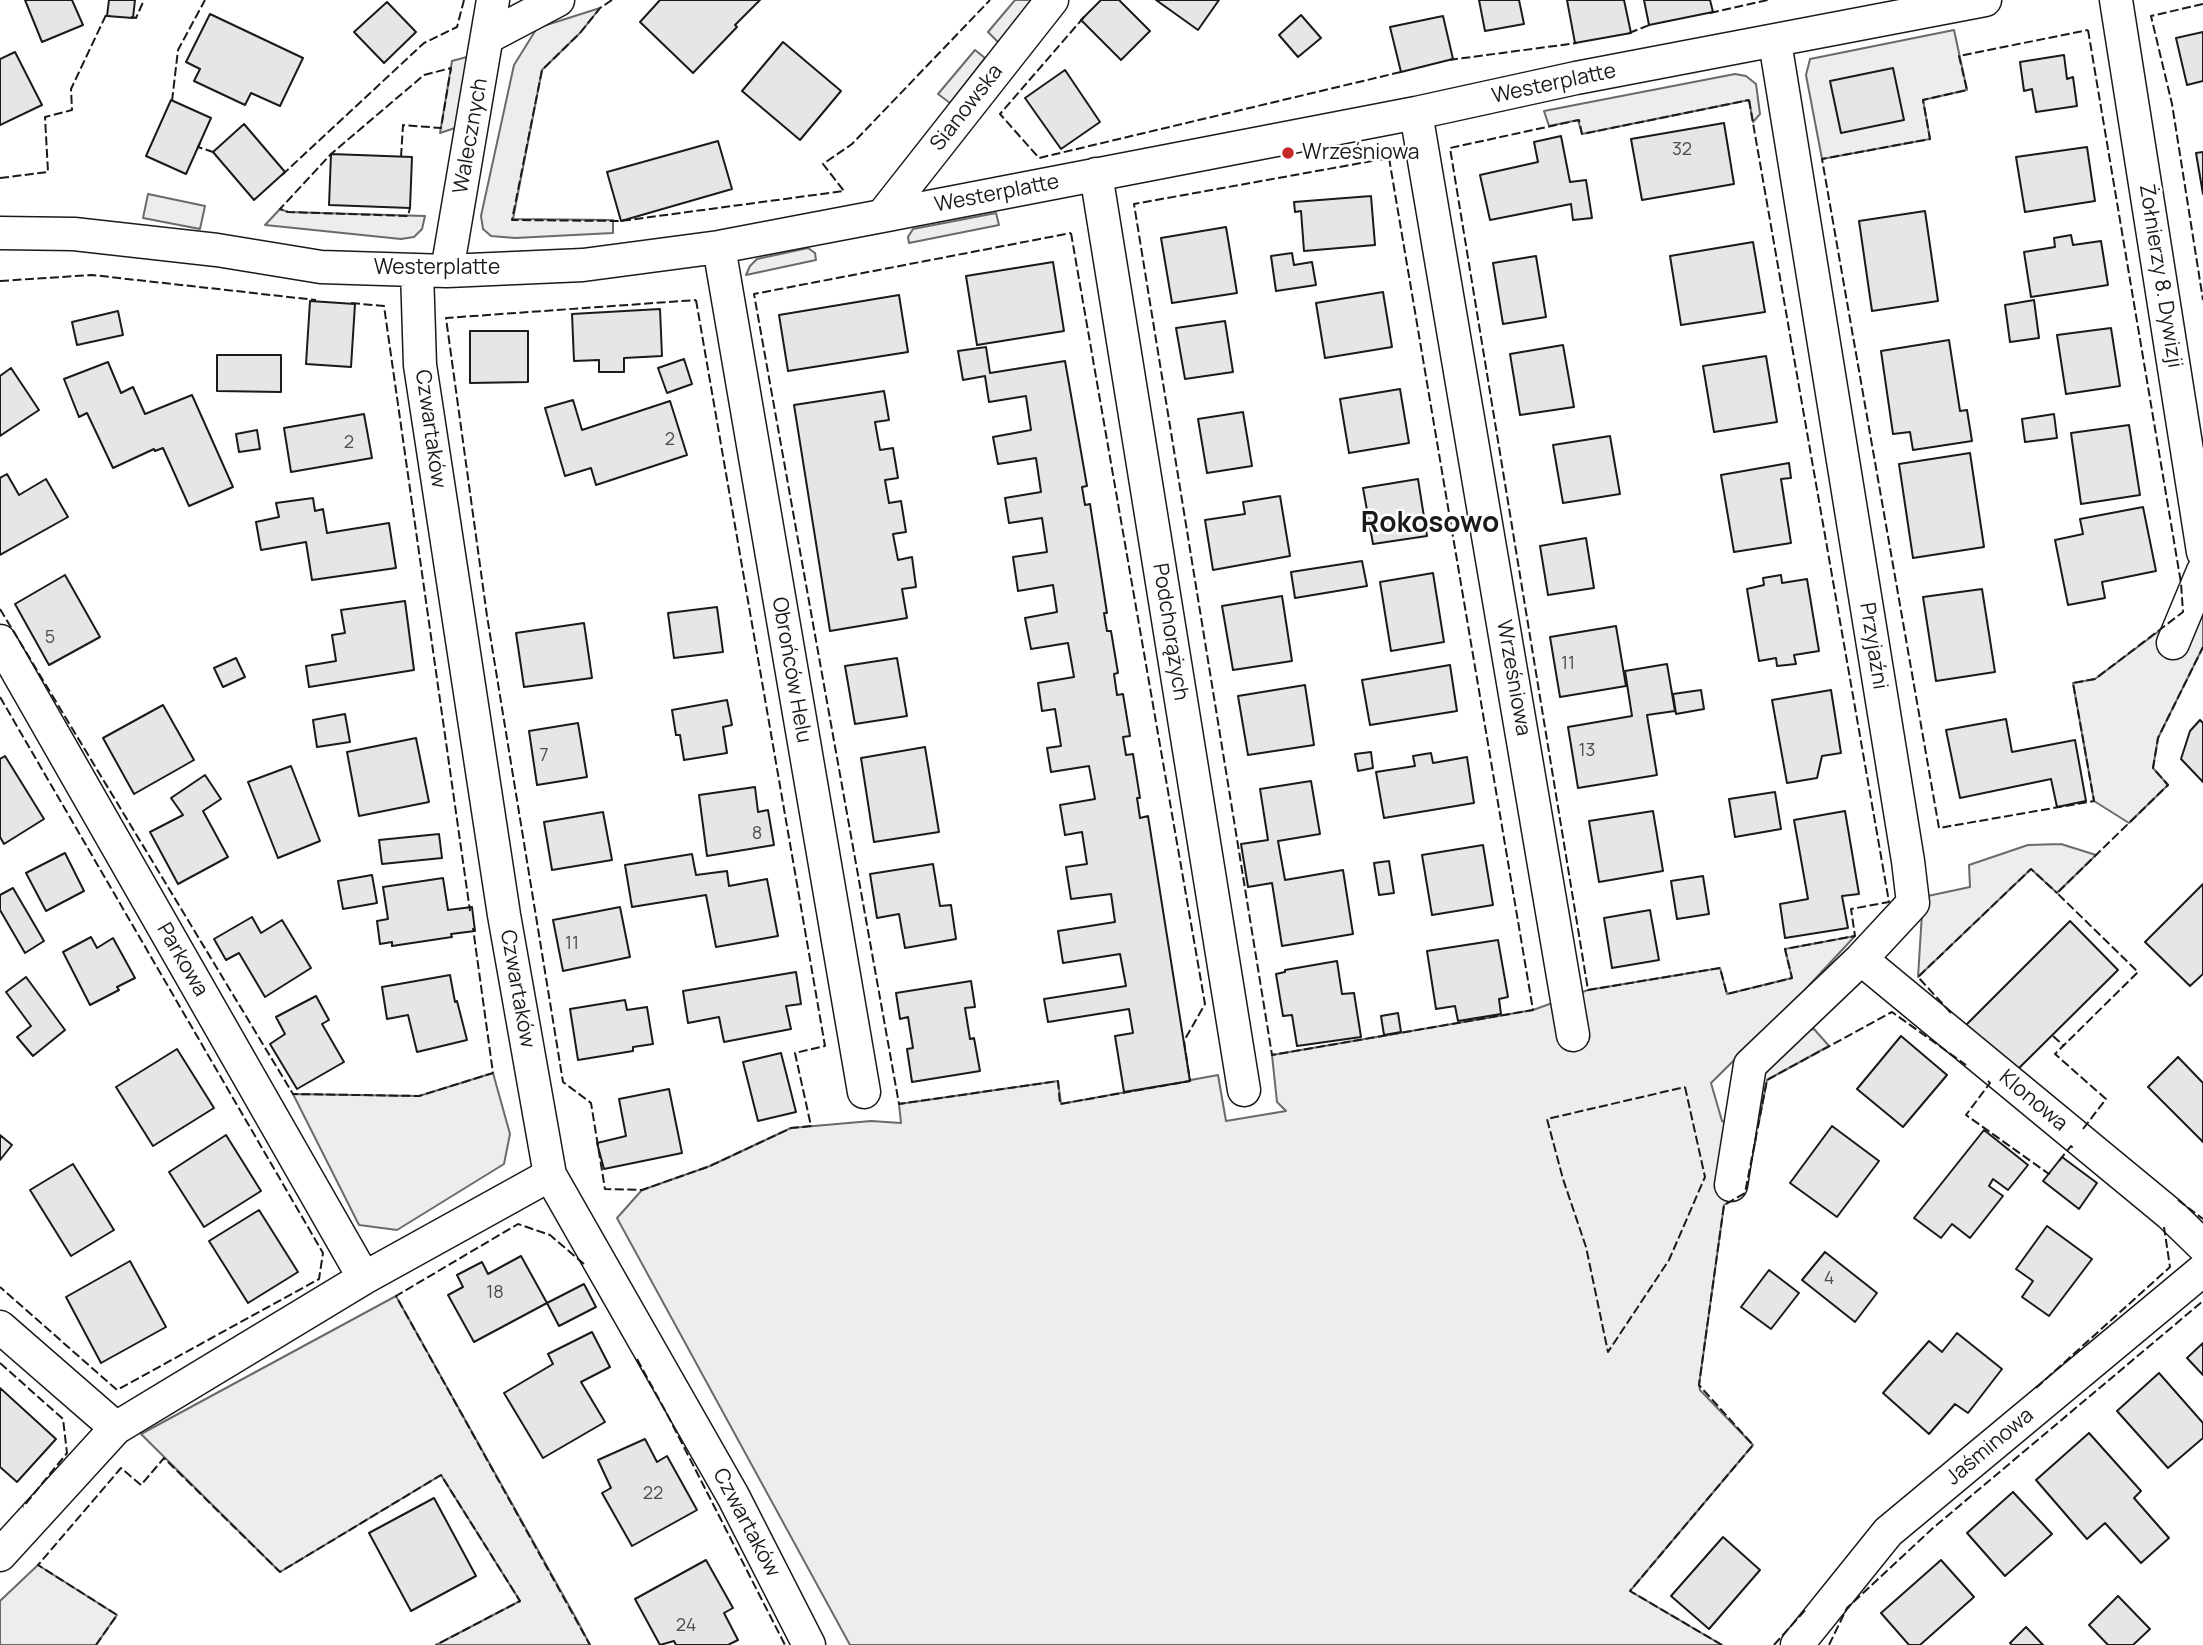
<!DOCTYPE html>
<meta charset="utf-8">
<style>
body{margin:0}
canvas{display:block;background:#fff}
</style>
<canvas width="2203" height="1645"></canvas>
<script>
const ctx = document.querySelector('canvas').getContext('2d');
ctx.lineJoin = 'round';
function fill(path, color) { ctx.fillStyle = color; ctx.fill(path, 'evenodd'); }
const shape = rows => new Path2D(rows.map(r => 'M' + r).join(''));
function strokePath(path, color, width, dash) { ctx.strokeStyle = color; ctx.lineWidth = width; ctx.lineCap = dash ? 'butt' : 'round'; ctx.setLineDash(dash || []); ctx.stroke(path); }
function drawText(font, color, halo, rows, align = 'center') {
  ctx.font = font + ' Manrope,sans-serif'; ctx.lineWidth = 5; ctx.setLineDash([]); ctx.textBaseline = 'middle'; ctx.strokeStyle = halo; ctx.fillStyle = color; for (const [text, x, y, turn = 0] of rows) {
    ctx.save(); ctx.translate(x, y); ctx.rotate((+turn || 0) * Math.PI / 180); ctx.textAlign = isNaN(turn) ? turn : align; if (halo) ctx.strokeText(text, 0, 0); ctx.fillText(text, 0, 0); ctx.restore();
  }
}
const built = shape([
 [1015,0,1033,0,999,43,988,32,1015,0],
 [600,8,580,33,542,70,513,219,613,220,613,233,515,238,491,236,483,229,481,216,514,65,537,28,600,8],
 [1954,30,1967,90,1923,100,1930,139,1822,159,1806,75,1810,59,1954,30],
 [975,50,985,58,950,103,938,94,975,50],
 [474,55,458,127,440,133,452,61,474,55],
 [1735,74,1746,76,1756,84,1760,114,1753,122,1749,100,1582,134,1578,120,1549,126,1544,111,1735,74],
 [148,194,205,206,200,229,143,218,148,194],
 [280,209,288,212,425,216,422,229,414,237,401,239,265,225,280,209],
 [996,213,999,225,909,243,908,237,913,229,996,213],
 [808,248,815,253,816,260,746,275,750,266,757,259,808,248],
 [2203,580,2203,647,2158,738,2153,768,2168,785,2129,823,2094,801,2073,683,2095,679,2183,613,2181,583,2203,580],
 [2061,844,2096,855,2057,893,2031,869,1918,977,1923,897,1970,887,1969,865,2028,845,2061,844],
 [1855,936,1803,992,1711,1083,1722,1121,1756,1138,1745,1193,1724,1205,1699,1385,1700,1390,1753,1445,1630,1591,1722,1645,850,1645,617,1218,642,1190,710,1166,791,1128,871,1121,901,1123,899,1104,1058,1081,1061,1104,1218,1075,1226,1121,1286,1111,1277,1102,1272,1055,1533,1010,1588,990,1720,968,1727,994,1792,978,1785,949,1855,936],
 [1814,1029,1829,1046,1767,1080,1758,1127,1742,1115,1764,1066,1800,1032,1814,1029],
 [493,1073,510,1134,504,1164,397,1230,359,1225,293,1094,419,1096,493,1073],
 [396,1296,577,1620,590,1645,436,1645,520,1601,441,1475,280,1572,141,1434,396,1296],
 [38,1565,117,1615,96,1645,0,1645,0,1601,38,1565]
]);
const building = shape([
 [25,0,72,0,83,25,42,42,25,0],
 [109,0,135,0,133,18,107,16,109,0],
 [660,0,760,0,735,25,737,27,693,73,640,22,660,0],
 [1101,0,1119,0,1150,31,1121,60,1081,20,1101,0],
 [1156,0,1219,0,1198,30,1156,0],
 [1479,0,1519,0,1524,24,1485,31,1479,0],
 [1567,0,1624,0,1631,33,1575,43,1567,0],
 [1644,0,1710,0,1713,12,1649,25,1644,0],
 [387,2,416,32,384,63,354,32,387,2],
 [210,14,303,58,280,106,251,93,245,105,194,81,200,69,186,62,210,14],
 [1301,15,1321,38,1298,57,1279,35,1301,15],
 [1443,16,1453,59,1401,72,1390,27,1443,16],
 [2203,32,2203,81,2187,85,2176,38,2203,32],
 [783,42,841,91,800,140,742,91,783,42],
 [15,52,42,105,0,125,0,59,15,52],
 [2064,55,2067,79,2073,77,2077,106,2036,112,2032,89,2024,91,2020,62,2064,55],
 [1893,68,1904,120,1841,133,1830,81,1893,68],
 [1065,70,1100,122,1061,149,1025,98,1065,70],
 [171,100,211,118,186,174,146,156,171,100],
 [1724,123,1734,184,1642,200,1631,139,1724,123],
 [244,124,285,172,254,200,213,152,244,124],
 [1561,136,1570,182,1586,180,1592,218,1573,220,1571,204,1490,220,1480,175,1538,162,1534,142,1561,136],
 [718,141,732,189,621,221,607,172,718,141],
 [2087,147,2095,201,2025,212,2016,157,2087,147],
 [2203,152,2203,194,2196,153,2203,152],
 [331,154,412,157,410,208,329,205,331,154],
 [1371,196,1375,245,1304,251,1301,211,1295,212,1294,202,1371,196],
 [1925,211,1938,301,1872,311,1859,221,1925,211],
 [1226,227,1237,293,1172,303,1161,238,1226,227],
 [2071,235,2073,245,2101,241,2108,285,2031,297,2024,252,2055,247,2054,238,2071,235],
 [1753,242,1765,312,1681,325,1670,256,1753,242],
 [1292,253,1294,265,1312,262,1316,285,1276,291,1271,256,1292,253],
 [1536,256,1546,317,1503,324,1493,263,1536,256],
 [1053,262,1064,331,977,345,966,276,1053,262],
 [1383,292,1392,347,1325,358,1316,303,1383,292],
 [899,295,908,352,788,371,779,315,899,295],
 [2034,300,2039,338,2010,342,2005,305,2034,300],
 [310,301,355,304,351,367,306,364,310,301],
 [660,309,662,356,624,358,624,372,599,372,599,360,574,361,572,314,660,309],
 [118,311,123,335,77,345,72,322,118,311],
 [1225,321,1233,372,1185,379,1176,328,1225,321],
 [2111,328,2120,386,2066,394,2057,335,2111,328],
 [470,331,528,331,528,382,470,383,470,331],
 [1949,340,1960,411,1967,410,1972,441,1913,450,1910,432,1893,434,1881,351,1949,340],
 [1563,345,1574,407,1520,415,1510,354,1563,345],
 [986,347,990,373,1065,361,1087,486,1082,487,1085,505,1090,504,1107,613,1104,613,1107,631,1111,631,1118,673,1114,674,1117,695,1123,694,1130,736,1123,737,1126,755,1133,754,1140,798,1137,798,1140,818,1148,816,1190,1081,1124,1092,1115,1036,1133,1033,1129,1009,1048,1022,1044,999,1126,986,1120,954,1063,963,1058,931,1115,922,1111,894,1071,899,1066,867,1087,864,1082,832,1065,835,1060,805,1095,799,1089,766,1051,772,1047,748,1061,746,1055,709,1042,711,1038,683,1074,677,1068,643,1031,649,1025,618,1057,612,1053,585,1018,591,1013,557,1047,552,1042,518,1009,523,1005,498,1041,492,1036,458,998,464,993,437,1031,430,1026,396,989,402,985,376,963,380,958,351,986,347],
 [217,355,281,355,281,392,217,391,217,355],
 [1766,356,1777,422,1714,432,1703,366,1766,356],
 [684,359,692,384,667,393,658,368,684,359],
 [108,362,121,393,133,387,145,414,192,395,233,487,189,506,163,448,155,451,154,449,113,468,87,413,79,417,64,379,108,362],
 [11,368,39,410,0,436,0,376,11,368],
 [1400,389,1409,443,1349,453,1340,399,1400,389],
 [884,391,889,420,875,422,880,450,893,448,898,478,885,480,889,503,901,501,906,532,893,534,898,560,912,557,916,587,902,589,907,618,830,631,794,405,884,391],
 [573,400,582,430,670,401,687,455,596,485,591,468,565,476,545,408,573,400],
 [1243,412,1252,466,1207,473,1198,419,1243,412],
 [364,414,372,458,291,472,284,428,364,414],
 [2054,414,2057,438,2025,442,2022,419,2054,414],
 [2129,425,2140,495,2081,504,2071,433,2129,425],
 [257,430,260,449,239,452,236,434,257,430],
 [1610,436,1620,494,1563,503,1553,445,1610,436],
 [1970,453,1984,547,1913,558,1899,464,1970,453],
 [1789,463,1791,478,1781,479,1791,543,1734,552,1721,475,1789,463],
 [7,474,19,495,46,479,68,517,0,555,0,478,7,474],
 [1418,479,1427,536,1373,544,1363,488,1418,479],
 [1280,496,1290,556,1213,570,1205,520,1245,514,1243,502,1280,496],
 [313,498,315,511,323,509,327,533,389,523,396,568,312,580,306,542,261,550,256,522,279,517,276,503,313,498],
 [2143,507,2156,571,2102,582,2105,598,2068,605,2055,540,2083,534,2080,519,2143,507],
 [1586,538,1594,588,1548,595,1540,546,1586,538],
 [1362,561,1367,586,1295,598,1291,572,1362,561],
 [1433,573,1444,642,1391,651,1380,582,1433,573],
 [65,575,100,637,49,665,15,604,65,575],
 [1781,575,1782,583,1807,579,1819,651,1794,655,1796,664,1777,666,1776,658,1759,661,1747,589,1764,585,1763,578,1781,575],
 [1982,589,1995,672,1936,681,1923,597,1982,589],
 [1282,596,1292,661,1233,670,1222,606,1282,596],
 [405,601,414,670,309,687,306,666,336,661,332,635,345,633,341,610,405,601],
 [717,607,723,652,674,658,668,613,717,607],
 [584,623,592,678,524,687,516,633,584,623],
 [1616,626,1626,686,1560,697,1550,637,1616,626],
 [236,658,245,677,223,687,214,668,236,658],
 [897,658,907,716,855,724,845,666,897,658],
 [1667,664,1675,711,1647,715,1657,775,1578,788,1568,727,1632,716,1625,671,1667,664],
 [1450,665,1457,711,1370,725,1362,680,1450,665],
 [1305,685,1314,745,1248,755,1238,696,1305,685],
 [1701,690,1704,709,1676,714,1673,694,1701,690],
 [1831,690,1841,753,1822,756,1817,778,1787,783,1772,700,1831,690],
 [727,700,732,725,723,727,727,753,684,760,680,735,676,735,672,710,727,700],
 [163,705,194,760,134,794,103,738,163,705],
 [345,714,350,742,317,747,313,720,345,714],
 [2006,719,2012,752,2075,740,2086,801,2057,807,2051,779,1960,798,1946,730,2006,719],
 [2200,720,2203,723,2203,782,2181,759,2190,731,2200,720],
 [578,723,587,777,537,785,529,731,578,723],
 [416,738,429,802,359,816,347,752,416,738],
 [925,747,939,832,874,842,861,758,925,747],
 [1371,752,1373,768,1358,771,1355,754,1371,752],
 [1431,753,1433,763,1467,757,1474,803,1384,818,1376,772,1415,766,1413,756,1431,753],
 [5,756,44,819,4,844,0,837,0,759,5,756],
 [291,766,320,841,278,858,248,782,291,766],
 [205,775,221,799,203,811,228,857,178,884,150,832,183,815,171,798,205,775],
 [1311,781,1320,834,1278,841,1285,880,1343,870,1353,934,1282,946,1272,883,1248,887,1241,844,1268,840,1260,789,1311,781],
 [755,787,758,812,768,810,774,845,707,856,699,795,755,787],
 [1775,792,1781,829,1735,837,1729,799,1775,792],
 [1653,811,1663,871,1599,882,1589,821,1653,811],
 [1845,811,1859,894,1842,896,1848,928,1785,938,1780,904,1808,899,1794,820,1845,811],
 [603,812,612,860,552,870,544,822,603,812],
 [439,834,442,858,382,864,379,840,439,834],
 [1483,845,1493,905,1432,915,1422,855,1483,845],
 [65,853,84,891,46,911,26,873,65,853],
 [692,854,696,875,727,871,729,886,767,879,778,936,716,947,706,895,632,907,625,865,692,854],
 [1389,861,1394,893,1379,895,1374,863,1389,861],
 [933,864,940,906,951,905,956,939,905,948,899,914,877,918,870,874,933,864],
 [372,875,377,903,343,909,338,881,372,875],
 [1703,876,1709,914,1677,919,1671,881,1703,876],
 [443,878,448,910,472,907,475,931,451,934,452,937,392,946,392,942,380,944,377,921,388,919,383,887,443,878],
 [2203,884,2203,974,2190,986,2145,942,2203,884],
 [13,888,44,941,25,953,0,910,0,895,13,888],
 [620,907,630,957,563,971,553,920,620,907],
 [1650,910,1659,960,1612,968,1604,918,1650,910],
 [252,917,261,933,282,920,311,968,265,997,239,953,226,960,214,939,252,917],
 [2070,921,2118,970,2012,1075,1964,1027,2070,921],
 [91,937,97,948,113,938,135,978,117,987,119,990,90,1005,63,952,91,937],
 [1498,940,1508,997,1499,999,1501,1014,1458,1021,1455,1006,1436,1009,1427,951,1498,940],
 [1337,961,1342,994,1354,993,1361,1037,1297,1046,1292,1015,1283,1016,1276,974,1285,972,1285,970,1337,961],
 [796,972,801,1004,786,1006,791,1029,724,1042,719,1017,688,1023,683,991,796,972],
 [450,975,455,1002,457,1001,467,1040,417,1052,408,1015,387,1019,382,987,450,975],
 [26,977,65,1030,33,1056,17,1037,31,1026,6,992,26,977],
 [971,981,975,1007,965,1008,970,1039,974,1038,980,1071,912,1082,907,1049,913,1048,908,1017,900,1019,896,993,971,981],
 [316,996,329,1020,322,1024,344,1062,297,1089,270,1044,285,1034,276,1017,316,996],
 [625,1000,627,1010,647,1007,653,1044,633,1047,633,1051,578,1060,570,1009,625,1000],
 [1398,1013,1401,1032,1384,1035,1381,1016,1398,1013],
 [1901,1036,1947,1075,1903,1127,1857,1089,1901,1036],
 [177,1049,214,1108,153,1146,116,1087,177,1049],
 [781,1053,796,1112,758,1121,743,1062,781,1053],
 [2178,1057,2203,1083,2203,1142,2148,1087,2178,1057],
 [669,1089,682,1153,604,1169,597,1143,626,1136,619,1099,669,1089],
 [1832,1126,1879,1161,1837,1217,1790,1183,1832,1126],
 [1984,1130,2028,1165,2008,1190,1993,1179,1989,1186,2003,1196,1970,1238,1952,1224,1941,1238,1914,1218,1984,1130],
 [0,1135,12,1145,0,1160,0,1135],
 [226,1135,261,1191,204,1227,169,1172,226,1135],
 [2062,1157,2097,1183,2079,1209,2043,1181,2062,1157],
 [73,1164,114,1230,71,1256,30,1190,73,1164],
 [259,1210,298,1272,248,1303,209,1241,259,1210],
 [2047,1226,2092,1259,2049,1316,2022,1297,2033,1281,2016,1269,2047,1226],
 [1825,1252,1877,1293,1855,1322,1802,1280,1825,1252],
 [521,1256,547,1303,474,1342,448,1295,463,1287,457,1275,482,1262,488,1274,521,1256],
 [130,1261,166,1327,101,1363,66,1297,130,1261],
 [1769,1270,1799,1293,1771,1329,1741,1307,1769,1270],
 [584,1284,596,1307,559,1326,547,1303,584,1284],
 [592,1332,610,1367,581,1382,605,1422,543,1458,504,1393,553,1364,548,1354,592,1332],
 [1957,1333,2002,1369,1968,1413,1955,1404,1929,1434,1883,1393,1929,1341,1942,1352,1957,1333],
 [2203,1343,2203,1375,2187,1358,2203,1343],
 [2159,1373,2203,1423,2203,1438,2168,1468,2117,1411,2159,1373],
 [0,1388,56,1439,17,1482,0,1467,0,1388],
 [2089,1433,2141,1491,2134,1498,2169,1538,2141,1563,2105,1523,2087,1539,2036,1480,2089,1433],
 [645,1439,657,1462,667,1456,697,1510,632,1546,602,1493,611,1488,598,1460,645,1439],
 [2013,1492,2052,1534,2005,1576,1967,1533,2013,1492],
 [434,1498,476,1576,411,1611,369,1533,434,1498],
 [1723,1537,1760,1570,1709,1629,1671,1596,1723,1537],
 [706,1560,733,1608,724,1613,738,1640,728,1645,676,1645,674,1641,660,1645,635,1599,706,1560],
 [1941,1560,1974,1597,1920,1645,1909,1645,1881,1613,1941,1560],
 [2118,1596,2150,1629,2133,1645,2108,1645,2089,1625,2118,1596],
 [2026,1627,2043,1645,2012,1645,2010,1643,2026,1627]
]);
const minor = shape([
 [2116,0,2203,552],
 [488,37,558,0],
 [1416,113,1573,1035],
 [1096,174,1244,1090],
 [882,216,1052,0],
 [0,233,74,234,217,250,321,267,447,271,583,265,719,247,882,216,1416,113,1576,78,1985,0],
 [719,247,864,1092],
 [417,271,420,365,504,915,550,1175,733,1496,809,1645],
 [447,271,493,0],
 [0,641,364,1278],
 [2173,643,2203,571],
 [1861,959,2170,1214,2203,1246],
 [1731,1185,1750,1065,1861,959,1913,903,1908,861,1775,42],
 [0,1327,116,1428],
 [0,1555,116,1428,364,1278,550,1175],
 [1797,1645,1888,1532,2203,1270]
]);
const fence = shape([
 [612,0,600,8,580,33,542,70,512,220,621,221,844,191,823,164,852,144,990,0],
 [2203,4,2151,16,2172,104,2203,300],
 [1710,13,1768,0],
 [131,17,136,18,144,0],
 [1084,17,1000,114,1039,158,1405,71],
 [2088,30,2181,583,2183,612,2095,679,2073,683,2094,801,1939,828,1822,159,1930,139,1923,100,1967,90,1959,56,2088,30],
 [1629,33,1652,24],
 [1449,60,1577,43],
 [1749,100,1889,902,1851,909,1855,936,1785,949,1792,978,1727,994,1720,968,1588,990,1450,148,1579,120,1582,134,1749,100],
 [172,101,178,50,205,0],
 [200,143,198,147,213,152,216,156],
 [401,157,403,125,441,128,451,68,424,75,331,154,280,209,288,212,408,216,410,208],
 [1389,158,1533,1010,1272,1055,1134,204,1389,158],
 [282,175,424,43,457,27,464,0],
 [0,178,48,172,45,117,72,110,71,89,106,15,110,16],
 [1071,233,1205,1004,1184,1041,1190,1081,1060,1104,1058,1081,899,1104,754,294,1071,233],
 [0,281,92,275,316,300],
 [696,300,825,1046,795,1053,811,1126,791,1128,710,1166,642,1190,605,1189,591,1103,563,1082,487,616,446,318,696,300],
 [351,303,384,306,470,911],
 [0,609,293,1094,419,1096,493,1073,473,928],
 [0,697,323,1253,319,1279,117,1390,0,1287],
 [1951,1013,1918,977,2031,869,2057,893],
 [2053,1036,2064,1046],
 [1988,1081,1990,1083,1966,1115,2049,1174,2050,1172],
 [1685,1087,1705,1177,1669,1260,1608,1352,1586,1247,1563,1179,1547,1119,1685,1087],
 [2083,1129,2106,1099,2055,1054,2138,972,2057,893,2168,785,2153,768,2158,738,2203,647],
 [2059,1161,2071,1146,2073,1148],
 [2178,1200,2203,1219],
 [584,1264,550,1235,518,1224,396,1296,590,1645],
 [637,1359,667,1414,785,1645],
 [0,1363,63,1419,67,1453,23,1507],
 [2036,1388,2170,1267,2164,1227],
 [96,1645,117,1615,38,1565,121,1468,141,1485,164,1458,280,1572,441,1475,520,1601,436,1645],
 [1722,1645,1630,1591,1753,1445,1699,1385,1724,1205,1745,1193,1767,1080,1892,1012,1966,1065],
 [1774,1645,1807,1608],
 [1829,1645,1847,1608,1933,1528,2203,1301]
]);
const markers = [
 [1288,153,7,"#c62828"]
];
const numberNames = [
 ["32",1682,150],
 ["2",670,440],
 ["2",349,443],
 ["5",50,638],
 ["11",1568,664],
 ["13",1587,751],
 ["7",544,756],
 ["8",757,834],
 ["11",572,944],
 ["4",1829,1279],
 ["18",495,1293],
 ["22",653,1494],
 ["24",686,1626]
];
const streetNames = [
 ["Westerplatte",1554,84,-12],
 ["Sianowska",967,108,-52],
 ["Walecznych",471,136,-80],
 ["Westerplatte",997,194,-11],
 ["Westerplatte",437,268],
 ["Żołnierzy 8. Dywizji",2160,276,81],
 ["Czwartaków",430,429,82],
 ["Podchorążych",1170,632,81],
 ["Przyjaźni",1873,646,81],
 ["Obrońców Helu",791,670,80],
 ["Wrześniowa",1513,678,80],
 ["Parkowa",182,960,60],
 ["Czwartaków",517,989,80],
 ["Klonowa",2033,1101,40],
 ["Jaśminowa",1990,1447,-40],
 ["Czwartaków",746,1523,62]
];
const poiNames = [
 ["Wrześniowa",1302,153]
];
const districtNames = [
 ["Rokosowo",1430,524]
];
fill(built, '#ededed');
strokePath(built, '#6a6a6a', 2);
fill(building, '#e6e6e6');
strokePath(building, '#1a1a1a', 2);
strokePath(minor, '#1a1a1a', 35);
strokePath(minor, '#fff', 32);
strokePath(fence, '#1a1a1a', 2, [9, 3.5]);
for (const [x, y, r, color] of markers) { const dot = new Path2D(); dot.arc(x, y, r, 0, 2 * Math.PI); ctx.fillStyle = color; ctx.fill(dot); strokePath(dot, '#fff', 2.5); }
drawText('18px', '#4d4d4d', null, numberNames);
drawText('21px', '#1a1a1a', '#fff', streetNames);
drawText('21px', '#1a1a1a', '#fff', poiNames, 'left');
drawText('bold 28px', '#1a1a1a', '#fff', districtNames);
</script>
